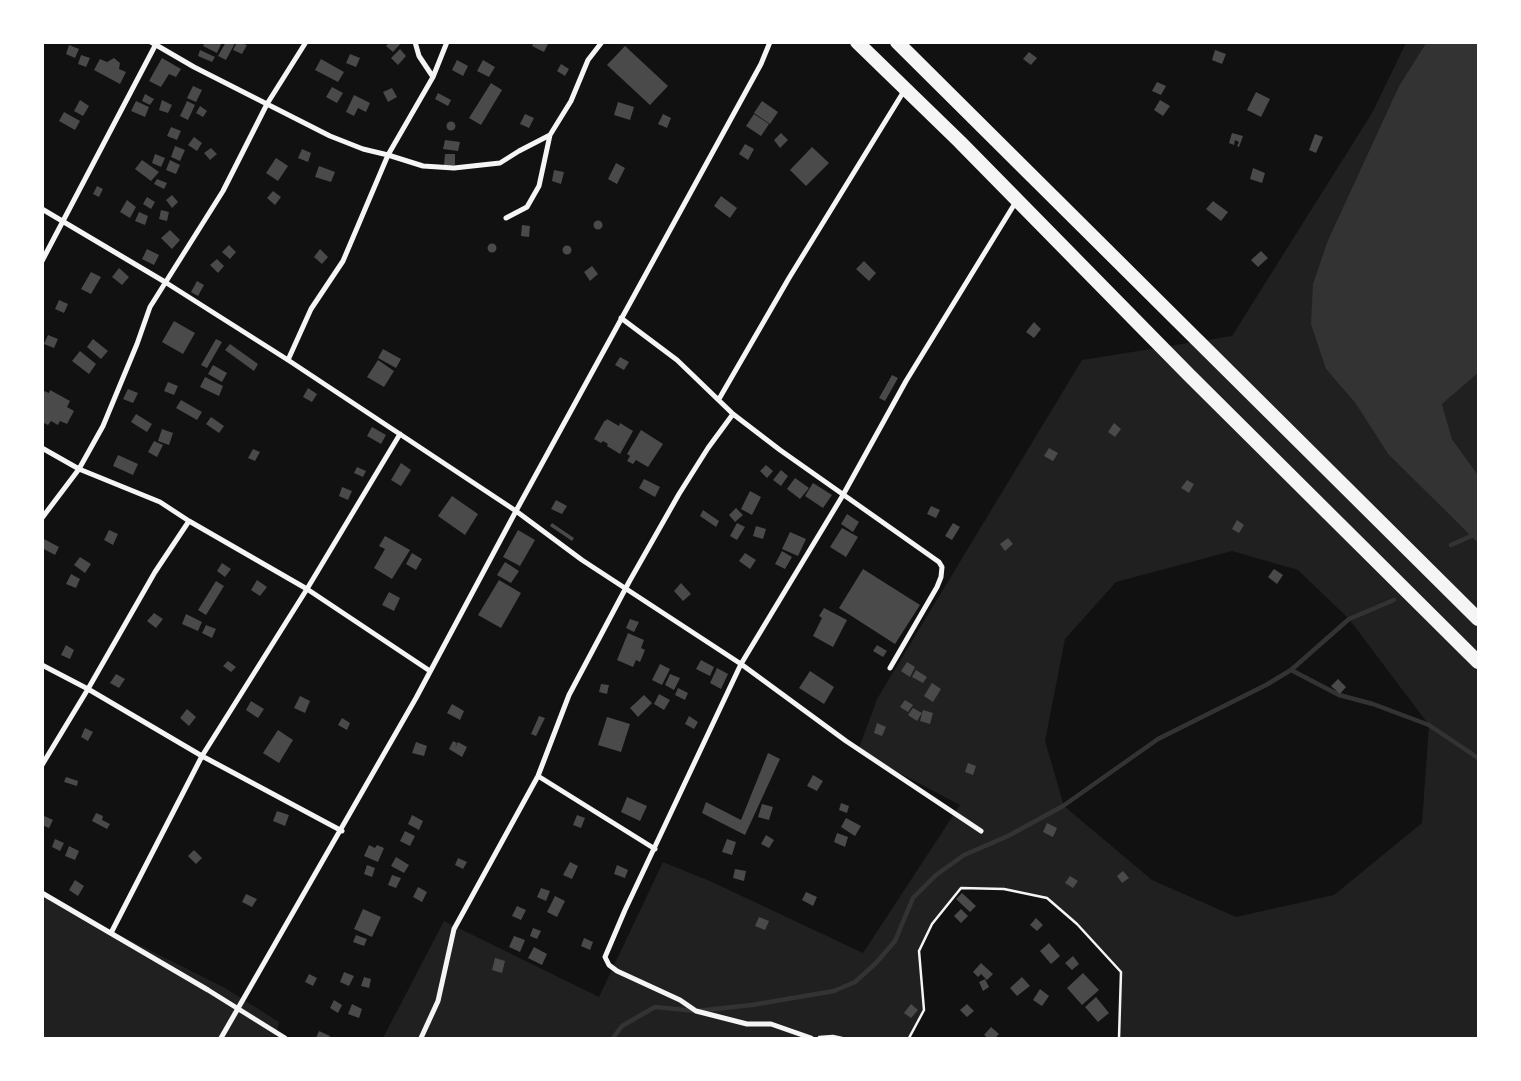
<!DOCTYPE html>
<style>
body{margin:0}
#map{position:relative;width:1521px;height:1081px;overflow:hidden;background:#111;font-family:"IBM Plex Serif",serif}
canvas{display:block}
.frame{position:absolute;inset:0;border:44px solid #fff;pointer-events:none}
</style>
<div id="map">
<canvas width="1521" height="1081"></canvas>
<div class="frame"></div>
</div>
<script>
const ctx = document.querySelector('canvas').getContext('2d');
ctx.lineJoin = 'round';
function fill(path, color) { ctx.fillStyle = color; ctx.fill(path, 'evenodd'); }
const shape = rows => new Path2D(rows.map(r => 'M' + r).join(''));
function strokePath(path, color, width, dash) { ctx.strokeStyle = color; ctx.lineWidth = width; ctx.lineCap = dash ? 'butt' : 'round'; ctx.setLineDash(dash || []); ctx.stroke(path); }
const green = shape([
 [1406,43,1426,43,1399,86,1328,240,1326,369,1356,404,1388,454,1478,543,1478,1038,1119,1038,1121,972,1077,924,1047,898,1004,889,961,888,932,924,919,951,924,1010,909,1038,842,1038,833,1036,794,1038,383,1038,444,921,599,997,663,862,712,882,863,953,960,805,858,751,877,699,1082,360,1232,336,1372,113],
 [1232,551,1298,570,1349,619,1429,725,1422,823,1334,895,1236,917,1152,880,1064,806,1045,741,1065,639,1116,582],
 [1478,373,1478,475,1452,439,1442,404],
 [42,896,225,988,279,1022,275,1038,43,1038]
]);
const water = shape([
 [1426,43,1478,43,1478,373,1442,404,1452,439,1478,475,1478,543,1388,454,1356,404,1326,369,1311,324,1313,284,1328,240,1399,86]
]);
const stream = shape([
 [1451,545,1478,533],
 [1291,670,1339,695,1373,704,1429,725,1478,758],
 [613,1038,622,1026,655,1007,696,1011,752,1005,834,991,855,982,876,963,895,941,913,898,936,875,964,855,1008,836,1063,806,1158,739,1266,685,1291,670,1349,619,1394,600]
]);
const building = shape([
 [205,42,222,42,217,53,203,46],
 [226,42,235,43,226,60,218,56],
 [237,42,247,45,242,54,233,50],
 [390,42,402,42,393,52,386,46],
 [534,42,544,42,548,44,544,52,532,46],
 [69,45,79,49,75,58,66,54],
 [625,46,668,86,650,105,607,65],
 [400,49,406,56,398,65,391,58],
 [200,50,215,57,212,62,198,56],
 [1215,50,1226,54,1222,64,1212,60],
 [1029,52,1037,58,1031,65,1023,59],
 [350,54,360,58,356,67,346,63],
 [81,55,90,58,86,67,78,64],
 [114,58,120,63,119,69,126,72,120,84,94,70,100,59,107,62],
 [162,58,181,69,176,77,169,74,161,87,149,81],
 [321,59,344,72,338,82,315,70],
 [457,60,468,66,463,76,452,70],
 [483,60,495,67,489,77,477,71],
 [561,64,569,69,565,76,557,71],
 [1157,82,1166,86,1161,95,1152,91],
 [491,83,502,90,481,125,469,118],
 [193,86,202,90,196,102,187,98],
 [332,87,343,93,337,103,326,97],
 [392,88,397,97,388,102,383,92],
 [1256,92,1270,99,1261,117,1247,110],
 [438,93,451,100,448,106,435,99],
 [145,94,154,99,150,105,142,101],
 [354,95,370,103,366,112,358,108,354,116,346,112],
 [80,100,89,106,83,116,74,111],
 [162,100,172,105,168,113,159,110],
 [1160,100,1170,106,1163,116,1154,110],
 [136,101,149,107,145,117,131,111],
 [187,101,195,105,188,120,180,116],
 [762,101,778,112,770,124,754,113],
 [618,102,634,107,630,120,614,115],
 [200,106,207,111,203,117,196,113],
 [64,112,80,121,75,130,59,121],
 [525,114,534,118,529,128,520,124],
 [663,114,671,118,667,128,658,124],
 [754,114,769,124,761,136,746,126],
 '446.5 126a4.5 4.5 0 1 1 9 0a4.5 4.5 0 1 1-9 0Z',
 [171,127,181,131,177,140,167,136],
 [781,133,788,140,780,148,774,140],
 [1232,133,1243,136,1239,147,1237,146,1239,142,1235,140,1234,145,1229,143],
 [1315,134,1323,137,1316,153,1309,150],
 [194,137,202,143,197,151,188,145],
 [445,140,460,142,458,151,443,149],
 [745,144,754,149,748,160,739,154],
 [175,146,185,150,180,161,171,157],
 [812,147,829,163,806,186,790,170],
 [211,148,217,154,210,160,204,153],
 [302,149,311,153,308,162,298,158],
 [155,154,165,158,161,167,152,163],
 [445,154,455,154,455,165,444,165],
 [276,158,288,166,278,181,266,173],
 [142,160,159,172,151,181,135,169],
 [170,160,180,165,176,174,166,170],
 [616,163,625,168,617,184,608,179],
 [319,166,335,172,331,182,315,177],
 [1253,168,1265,173,1262,183,1250,179],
 [554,170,564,172,561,184,552,181],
 [157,179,167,183,164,189,154,184],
 [97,186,103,189,99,197,93,194],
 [273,191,281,197,275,205,267,198],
 [172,195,178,202,172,208,166,200],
 [721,196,737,208,730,218,714,206],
 [147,197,155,202,151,209,143,204],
 [127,200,136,207,130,218,120,212],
 [1213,201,1228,212,1221,221,1206,209],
 [161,210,169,212,167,221,159,219],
 [139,212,148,216,145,225,135,221],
 '593.5 225a4.5 4.5 0 1 1 9 0a4.5 4.5 0 1 1-9 0Z',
 [522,225,530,226,529,237,521,236],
 [170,230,180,240,172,249,161,238],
 '487.5 248a4.5 4.5 0 1 1 9 0a4.5 4.5 0 1 1-9 0Z',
 [229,245,236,252,230,259,222,252],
 '562.5 250a4.5 4.5 0 1 1 9 0a4.5 4.5 0 1 1-9 0Z',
 [147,249,159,255,154,265,142,259],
 [320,249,328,257,322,264,314,257],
 [1261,251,1268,258,1258,267,1251,260],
 [217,259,224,266,218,273,210,265],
 [864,261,876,273,869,281,856,269],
 [592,266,598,274,590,281,584,272],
 [119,268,129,277,122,285,112,277],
 [91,272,101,277,91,294,81,289],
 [197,281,204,285,198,296,191,292],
 [59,300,68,304,64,313,55,309],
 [174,321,195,333,183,354,162,342],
 [1034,322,1041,329,1034,338,1026,332],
 [48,335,58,339,54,348,44,344],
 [93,339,108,351,101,359,87,347],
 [216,339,222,342,207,368,201,365],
 [230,344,258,364,254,371,225,350],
 [383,349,401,359,396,368,378,358],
 [80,351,96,364,89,374,72,361],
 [620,357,629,362,624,370,615,365],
 [378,360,394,371,384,387,367,377],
 [213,365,227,373,222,382,208,374],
 [892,375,898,378,885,401,879,398],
 [205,377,223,386,219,396,200,387],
 [168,382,178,386,174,395,164,391],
 [308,388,317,394,312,402,303,397],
 [128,389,138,393,133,403,123,399],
 [42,390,49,393,50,390,70,401,67,407,74,411,67,424,60,421,58,425,51,421,48,425,42,422],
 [181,400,202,412,197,420,176,408],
 [136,414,152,424,147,432,131,422],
 [211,417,224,426,219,433,206,424],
 [607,419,619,426,620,423,633,431,620,454,607,446,608,444,603,441,601,443,594,439,605,420,606,421],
 [1114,423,1121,429,1115,437,1108,432],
 [372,427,386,435,381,444,367,436],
 [162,429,173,433,169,445,158,441],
 [641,430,663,444,648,467,636,460,633,464,627,461,630,456,627,454],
 [154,441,163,445,157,457,148,452],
 [1049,448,1058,453,1053,461,1044,456],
 [253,449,260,452,255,461,248,458],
 [118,455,138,464,133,475,113,466],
 [401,463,411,470,401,486,391,480],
 [766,465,773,471,767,478,760,471],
 [357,467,366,471,363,477,354,473],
 [781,470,788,476,781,486,773,480],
 [795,478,809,488,800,499,787,489],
 [644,479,660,487,655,497,639,488],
 [1187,480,1194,484,1189,493,1181,488],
 [813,483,832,495,823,508,805,496],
 [342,487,352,491,348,500,339,496],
 [750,491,761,497,752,515,741,509],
 [452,496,478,514,465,535,438,516],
 [556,500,567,506,562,514,551,509],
 [931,506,940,510,936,518,927,514],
 [736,508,743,515,735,522,729,515],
 [703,510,719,521,716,527,700,516],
 [847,514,859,522,853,532,841,524],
 [1237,520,1244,525,1239,533,1232,529],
 [552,523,574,538,572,541,550,526],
 [737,523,745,527,737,540,730,536],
 [953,523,960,527,952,540,945,536],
 [756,526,766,529,763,539,753,536],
 [842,528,858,537,846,557,830,547],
 [109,530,118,534,113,545,104,540],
 [518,530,535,540,520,566,503,557],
 [790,532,806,539,798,556,782,549],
 [385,536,410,550,392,579,374,568,385,549,379,546],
 [1008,538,1013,544,1005,551,1000,544],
 [44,539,59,547,55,555,42,548],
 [782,551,792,557,785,569,775,564],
 [412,553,422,559,416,570,406,564],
 [745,553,756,560,750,569,739,561],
 [80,557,91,564,85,573,74,565],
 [505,562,519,571,511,583,497,575],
 [222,563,231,569,225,577,217,571],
 [863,569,920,605,895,644,839,608],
 [1274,569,1283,575,1277,584,1268,577],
 [71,574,80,579,76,588,66,584],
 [257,580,267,587,260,596,251,590],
 [499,580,521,593,501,628,478,615],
 [216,581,224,586,206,615,198,610],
 [681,583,691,594,683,601,674,591],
 [389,592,400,598,394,611,382,605],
 [824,608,847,620,833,647,813,636,822,618,819,616],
 [154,613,163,619,156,628,147,621],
 [186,614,202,622,198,631,182,624],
 [630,619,639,622,634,632,626,628],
 [206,625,216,629,212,638,202,633],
 [628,633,644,640,641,648,645,650,640,662,636,660,633,667,617,660],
 [66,645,74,650,70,659,61,655],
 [877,645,887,651,883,657,873,651],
 [701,660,714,667,710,676,696,669],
 [228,661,236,667,231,672,223,666],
 [907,662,915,667,910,677,901,671],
 [660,664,670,669,662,685,652,680],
 [717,668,728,674,721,689,710,683],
 [916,670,927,677,923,683,912,677],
 [810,671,834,687,824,704,799,688],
 [116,674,125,679,119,688,110,683],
 [670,674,680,678,674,690,665,685],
 [1338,679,1346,687,1340,694,1331,686],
 [932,683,941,689,933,702,924,696],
 [601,684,609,685,607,694,599,692],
 [678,688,688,693,685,700,675,695],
 [659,694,670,700,664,710,654,704],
 [644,695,652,703,638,717,630,708],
 [300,696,310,701,305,713,294,708],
 [905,700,913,705,908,712,900,707],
 [251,701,264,709,258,718,246,710],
 [452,704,464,711,460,720,447,713],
 [913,708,922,713,917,721,908,715],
 [187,709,196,717,189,726,180,718],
 [923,710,933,713,930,724,920,721],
 [539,716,545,718,536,736,531,734],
 [689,716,698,722,694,729,685,724],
 [607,717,630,724,621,752,598,745],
 [342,718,350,723,347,730,338,725],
 [877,723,886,727,882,736,874,733],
 [85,728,93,732,88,741,81,737],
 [278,730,293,740,279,763,263,753],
 [453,741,457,743,455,748,458,742,467,747,462,757,449,749],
 [416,742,427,746,424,756,412,753],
 [768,753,780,759,745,835,702,813,706,802,741,820],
 [968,763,976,766,973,775,965,772],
 [813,775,823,781,817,791,807,786],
 [66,777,78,781,77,786,64,782],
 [627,797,647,806,640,821,621,812],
 [841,803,849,806,847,813,839,810],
 [762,804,773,807,769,820,758,817],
 [277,811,289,815,285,826,273,821],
 [96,813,103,816,102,820,110,824,107,829,92,821],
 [42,815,53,820,49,828,42,825],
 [412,815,423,821,419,830,408,824],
 [577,815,585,818,581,828,573,825],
 [846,818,861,826,855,836,841,827],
 [1047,823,1057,828,1053,837,1043,832],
 [405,831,415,836,410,846,400,841],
 [837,833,848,837,845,847,834,842],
 [766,835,774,840,769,848,761,844],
 [55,839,64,843,60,851,52,847],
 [727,839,736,842,732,855,722,852],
 [369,845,375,848,377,845,384,848,378,862,364,856],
 [69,846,79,851,75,860,65,856],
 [194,850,202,858,196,864,188,856],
 [396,857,409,865,404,873,391,866],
 [458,858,467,862,463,869,455,865],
 [570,862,578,866,572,879,563,875],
 [367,865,375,868,372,877,364,874],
 [617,865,628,870,625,878,614,874],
 [735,869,746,871,744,881,733,878],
 [1123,871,1129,878,1122,883,1117,876],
 [392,875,401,878,396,888,388,885],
 [1070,876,1078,881,1073,888,1065,883],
 [75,880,84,886,78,896,69,890],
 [418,887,427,892,422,902,413,897],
 [541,888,550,891,546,901,537,897],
 [806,892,817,897,813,906,802,900],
 [962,893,976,906,970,912,956,899],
 [246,894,257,899,252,907,242,902],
 [555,896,565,901,557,917,547,912],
 [517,906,526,910,521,920,512,916],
 [363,909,381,917,372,937,354,929],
 [961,909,968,916,961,923,954,916],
 [759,917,769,921,765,930,755,926],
 [1036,918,1043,925,1037,931,1030,925],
 [533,928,541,931,537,939,530,936],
 [356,935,367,939,364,946,353,942],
 [514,936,525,940,520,952,509,947],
 [584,938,593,942,590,950,581,946],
 [1049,943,1060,956,1051,964,1040,951],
 [534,947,547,954,542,965,528,958],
 [1073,956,1079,964,1072,970,1065,963],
 [495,958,505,961,502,973,492,970],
 [981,963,993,974,987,980,981,974,978,977,973,972],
 [344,972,354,976,349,986,340,982],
 [1083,973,1099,990,1082,1005,1067,988],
 [309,974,317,978,313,986,305,982],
 [364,977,371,979,369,988,361,986],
 [1022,977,1030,986,1017,996,1010,988],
 [985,979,989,987,983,991,979,982],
 [1040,989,1049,996,1042,1006,1033,1000],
 [1096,997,1109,1013,1098,1022,1085,1007],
 [334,1000,342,1005,338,1013,330,1008],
 [352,1004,362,1009,359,1018,348,1014],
 [911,1004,918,1010,911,1018,904,1013],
 [967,1004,974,1011,967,1017,960,1010],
 [991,1027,999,1034,995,1038,988,1038,984,1035],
 [319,1031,330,1036,329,1038,316,1038]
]);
const path = shape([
 [819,1037,833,1036,842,1038],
 [909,1038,924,1010,919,951,932,924,961,888,1004,889,1047,898,1077,924,1121,972,1119,1038]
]);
const minor = shape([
 [151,42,194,67,330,136,363,149,388,155,423,166,454,168,500,163,519,151,550,135],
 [433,77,447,42],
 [42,209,165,282,288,360,516,511,582,560,741,664,846,741,981,831],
 [506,218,527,207,539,186,550,135,571,101,588,60,602,42],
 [42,261,157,42],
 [621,318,677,360,733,414,780,450,939,562,942,567,941,577,937,587,890,668],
 [288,360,311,309,343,261,388,155,433,77,419,56,415,42],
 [719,399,789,278,904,91],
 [42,448,79,469,160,502,189,521,307,589,430,671],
 [42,518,79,469,103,426,137,344,150,307,223,191,267,104,306,42],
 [42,665,88,689,202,756,342,831],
 [42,765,88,689,155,572,189,521],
 [538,776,655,849],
 [42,893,208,990,285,1038],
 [111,933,202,756,307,589,400,434],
 [221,1038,416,698,516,511,761,64,770,42],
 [421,1038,438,1001,454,929,538,776,569,695,629,582,679,494,708,448,733,414],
 [811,1038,771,1024,747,1024,696,1011,680,1000,617,971,609,965,605,957,625,910,741,664,843,495,906,381,1017,200]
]);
const trunk = shape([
 [857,42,960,142,1189,375,1478,662],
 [897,42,1478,619]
]);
fill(green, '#202020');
fill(water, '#333');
strokePath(stream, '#333', 4.5);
fill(building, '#4a4a4a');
strokePath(path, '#f5f5f5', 2.5);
strokePath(minor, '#f5f5f5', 5);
strokePath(trunk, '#f5f5f5', 14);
</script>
